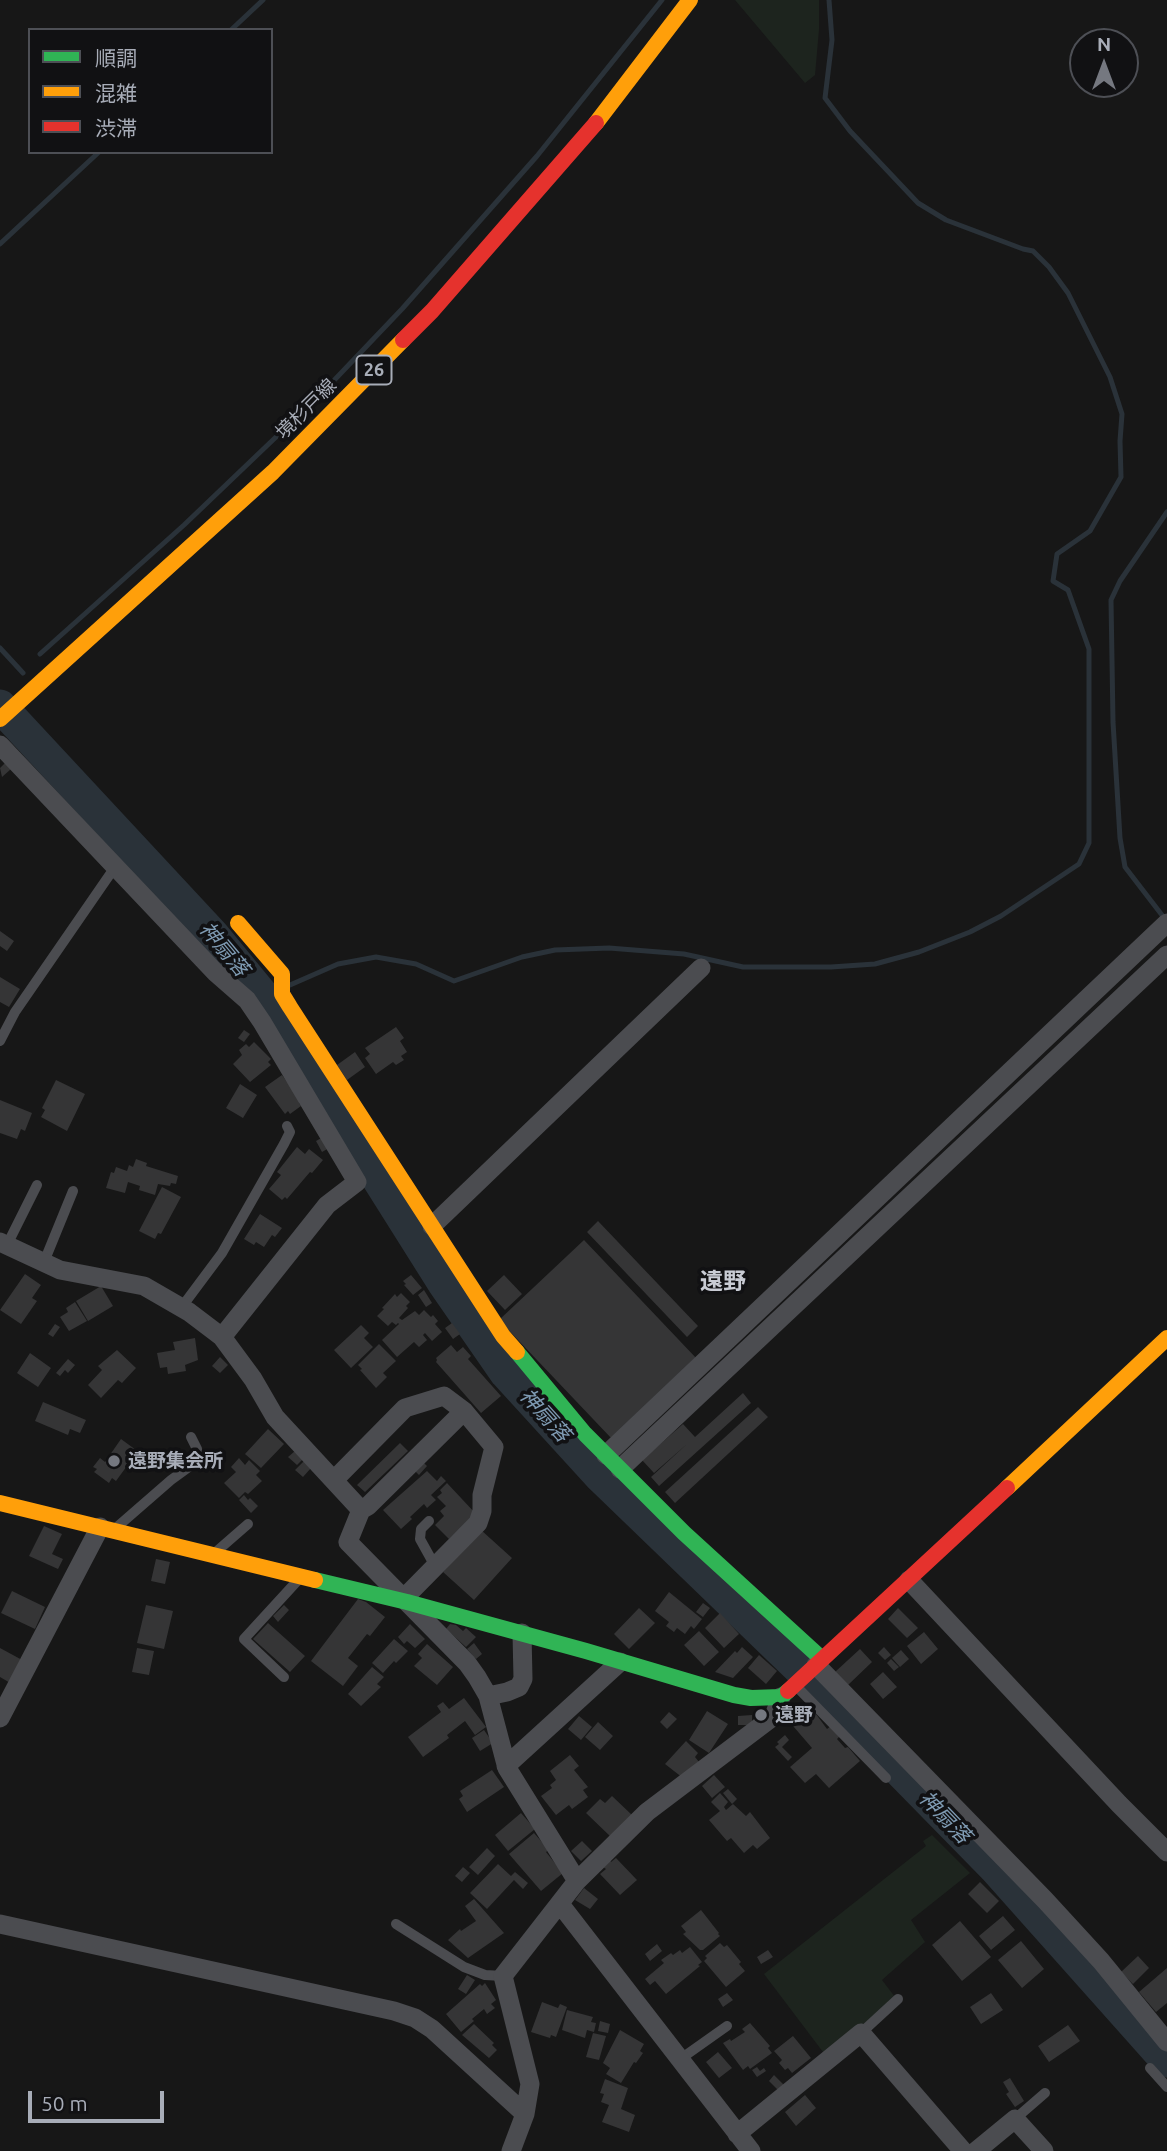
<!DOCTYPE html>
<meta charset="utf-8">
<style>
body{margin:0}
#map{position:relative;width:1167px;height:2151px;overflow:hidden;background:#171717;font-family:Ubuntu,"Noto Sans JP",sans-serif}
canvas{display:block}
.legend{position:absolute;left:28px;top:28px;width:245px;height:126px;box-sizing:border-box;background:#111113;border:2px solid #4d4f55;margin:0;padding:9px 12px;list-style:none;font-size:21px;color:#a8adb8}
.legend li{display:flex;align-items:center;gap:14px;height:35px}
.legend b{width:35px;border:2px solid #4d4f55}
.north{position:absolute;left:1069px;top:28px;width:70px;height:70px;box-sizing:border-box;background:#111113;border:2px solid #4d4f55;border-radius:50%;rotate:0deg;font-size:19px;font-weight:700;line-height:28px;text-align:center;color:#a8adb8}
.north::after{content:'';display:block;margin:auto;width:24px;height:32px;background:#757880;clip-path:polygon(50% 0,100% 100%,50% 72%,0 100%)}
.scale{position:absolute;left:28px;top:2091px;width:136px;height:32px;box-sizing:border-box;border:4px solid #a8adb8;border-top:0;padding-left:9px;font-size:21px;line-height:24px;white-space:nowrap;color:#a8adb8;-webkit-text-stroke:5px #111113;paint-order:stroke}
</style>
<div id="map">
<canvas width="1167" height="2151"></canvas>
<ul class="legend">
<li><b style="height:9px;background:#30b455"></b>順調</li>
<li><b style="height:9px;background:#ff9f0a"></b>混雑</li>
<li><b style="height:9px;background:#e5322d"></b>渋滞</li>
</ul>
<div class="north">N</div>
<div class="scale">50 m</div>
</div>
<script>
const ctx = document.querySelector('canvas').getContext('2d');
ctx.lineJoin = 'round';
function fill(path, color) { ctx.fillStyle = color; ctx.fill(path, 'evenodd'); }
const shape = rows => new Path2D(rows.map(r => 'M' + r).join(''));
function strokePath(path, color, width, dash) { ctx.strokeStyle = color; ctx.lineWidth = width; ctx.lineCap = dash ? 'butt' : 'round'; ctx.setLineDash(dash || []); ctx.stroke(path); }
function drawText(font, color, halo, rows, align = 'center') {
  ctx.font = font + ' Ubuntu,"Noto Sans JP",sans-serif'; ctx.lineWidth = 7; ctx.setLineDash([]); ctx.textBaseline = 'middle'; ctx.strokeStyle = halo; ctx.fillStyle = color; for (const [text, x, y, turn = 0] of rows) {
    ctx.save(); ctx.translate(x, y); ctx.rotate((+turn || 0) * Math.PI / 180); ctx.textAlign = isNaN(turn) ? turn : align; if (halo) ctx.strokeText(text, 0, 0); ctx.fillText(text, 0, 0); ctx.restore();
  }
}
const green = shape([
 [735,0,819,0,819,29,815,75,805,83],
 [932,1835,970,1873,911,1920,925,1942,882,1980,895,1997,826,2056,764,1974,926,1846,923,1841]
]);
const stream = shape([
 [231,30,263,0],
 [0,244,99,152],
 [0,648,23,673],
 [40,654,184,525,322,393,402,309,537,156,662,0],
 [1165,919,1125,867,1120,838,1113,722,1111,600,1120,581,1167,512],
 [290,985,338,964,376,957,416,964,454,981,522,957,555,950,609,948,684,954,743,967,831,967,875,964,919,952,970,932,1001,916,1079,864,1089,843,1089,649,1068,590,1053,581,1057,554,1090,531,1121,477,1120,441,1122,414,1110,377,1068,293,1049,267,1033,251,1023,249,946,220,918,203,850,131,825,98,832,40,829,0],
 [263,996,275,991]
]);
const river = shape([
 [0,706,213,935,263,996,443,1282,506,1373,600,1476,802,1671,996,1869,1167,2061]
]);
const building = shape([
 [5,763,11,769,2,777,0,768],
 [0,931,14,941,7,951,0,946],
 [0,977,20,989,9,1007,0,1002],
 [396,1027,404,1038,400,1041,407,1052,401,1056,404,1060,396,1065,393,1062,376,1074,365,1058,370,1054,365,1048],
 [244,1030,250,1034,244,1042,238,1038],
 [254,1042,271,1059,268,1062,271,1065,250,1082,233,1064,242,1055,239,1050,246,1044,249,1047],
 [355,1052,365,1067,347,1080,337,1065],
 [282,1075,301,1101,299,1103,301,1106,290,1114,288,1111,285,1114,265,1087],
 [56,1080,85,1094,67,1131,41,1117,45,1110,42,1108],
 [240,1084,257,1095,243,1118,226,1108],
 [0,1100,32,1113,25,1131,21,1129,17,1139,0,1133],
 [323,1137,329,1148,322,1152,316,1141],
 [297,1147,305,1154,309,1149,323,1160,312,1173,310,1172,287,1199,285,1197,282,1200,269,1189,281,1175,277,1172],
 [136,1159,147,1163,146,1166,178,1176,176,1184,171,1183,170,1186,158,1184,155,1195,139,1190,140,1186,128,1182,125,1193,106,1188,111,1172,114,1173,116,1167,127,1171,129,1165,133,1167],
 [162,1187,181,1197,161,1234,158,1233,155,1239,139,1231],
 [260,1214,282,1228,275,1237,272,1235,264,1247,256,1242,254,1245,244,1239],
 [598,1221,698,1326,687,1337,587,1232],
 [584,1240,697,1359,612,1439,499,1320],
 [25,1274,41,1285,32,1298,37,1301,21,1324,0,1310],
 [411,1275,422,1288,413,1295,404,1285,406,1284,403,1281],
 [504,1275,522,1294,505,1310,487,1291],
 [101,1286,113,1306,88,1321,76,1301],
 [424,1290,432,1303,426,1307,418,1295],
 [401,1293,410,1302,406,1306,408,1308,399,1318,402,1320,415,1311,419,1315,424,1310,431,1317,433,1315,438,1321,435,1324,442,1332,432,1341,425,1333,423,1335,427,1340,419,1347,414,1342,397,1357,382,1340,399,1324,398,1323,396,1325,392,1322,388,1326,377,1316,384,1309,382,1308,395,1294,397,1297],
 [75,1302,87,1321,69,1331,60,1317,68,1312,66,1308],
 [452,1323,460,1334,453,1339,445,1328],
 [55,1324,60,1327,53,1337,48,1334],
 [361,1325,369,1333,364,1338,373,1347,351,1368,334,1350],
 [195,1338,198,1360,185,1365,186,1371,168,1374,167,1367,160,1368,157,1353,175,1350,173,1342],
 [379,1344,396,1361,383,1373,387,1377,376,1388,360,1370,362,1369,358,1365],
 [451,1345,457,1352,463,1347,471,1356,468,1359,501,1396,481,1413,436,1362,437,1360,436,1358],
 [117,1350,136,1368,122,1383,118,1380,101,1398,88,1385,102,1370,98,1366],
 [30,1353,51,1368,38,1387,17,1373],
 [220,1357,228,1365,220,1373,212,1366],
 [68,1359,75,1365,68,1373,65,1370,60,1376,56,1373],
 [743,1393,751,1403,659,1486,651,1477,687,1444,654,1473,642,1460,683,1424,695,1437],
 [43,1402,86,1420,80,1433,70,1429,68,1435,35,1421],
 [758,1407,768,1417,675,1503,665,1492],
 [268,1429,284,1444,261,1468,245,1454],
 [121,1439,136,1450,130,1458,132,1459,116,1481,112,1478,109,1483,94,1472,97,1469,93,1467,100,1458,105,1462],
 [400,1443,408,1451,365,1492,357,1485],
 [295,1451,303,1459,297,1465,288,1457],
 [239,1458,245,1465,249,1460,260,1471,256,1475,262,1481,248,1494,245,1492,239,1498,224,1483,236,1472,231,1467],
 [304,1461,311,1468,303,1477,295,1470],
 [422,1461,427,1466,419,1475,414,1470],
 [427,1471,437,1481,441,1476,446,1481,431,1495,436,1500,427,1508,424,1504,410,1517,412,1519,401,1529,383,1510],
 [447,1483,476,1514,449,1539,435,1525,444,1516,440,1511,446,1506,437,1497,442,1493,440,1490],
 [244,1495,248,1500,250,1498,258,1506,251,1513,239,1500],
 [44,1526,62,1534,52,1554,63,1559,58,1569,29,1556],
 [481,1530,512,1558,474,1600,443,1572],
 [156,1559,170,1562,165,1584,151,1581],
 [12,1591,45,1607,35,1629,1,1613],
 [669,1592,702,1619,694,1629,691,1626,685,1634,677,1628,674,1632,666,1626,669,1622,655,1611],
 [358,1599,366,1602,385,1617,370,1636,367,1634,348,1658,358,1666,343,1686,311,1661],
 [703,1603,710,1608,703,1617,696,1612],
 [146,1605,173,1611,164,1649,137,1643],
 [284,1605,289,1610,278,1622,273,1616],
 [639,1608,655,1623,629,1649,614,1634],
 [898,1608,918,1628,907,1638,888,1619],
 [720,1613,739,1634,724,1648,705,1628],
 [268,1623,305,1656,290,1672,253,1639],
 [410,1624,425,1639,415,1648,407,1641,404,1644,398,1637],
 [450,1624,456,1625,463,1631,466,1628,476,1637,466,1647,446,1629],
 [699,1631,719,1652,704,1666,684,1645],
 [924,1632,938,1649,921,1664,907,1646],
 [394,1639,408,1651,396,1663,394,1661,383,1673,372,1663],
 [474,1643,482,1654,476,1659,467,1649],
 [427,1644,453,1667,437,1685,414,1666,422,1658,418,1654],
 [742,1647,753,1657,733,1678,715,1672,735,1651,737,1653],
 [884,1647,891,1655,885,1660,878,1653],
 [0,1648,24,1661,12,1684,0,1677],
 [137,1648,154,1651,149,1675,132,1672],
 [860,1649,872,1662,848,1685,835,1672],
 [901,1650,909,1659,900,1667,892,1658],
 [759,1655,777,1671,766,1684,748,1668],
 [891,1659,899,1667,894,1671,887,1663],
 [372,1667,384,1677,377,1684,381,1687,361,1706,348,1694],
 [883,1672,897,1687,883,1699,870,1684],
 [464,1698,486,1727,475,1735,465,1721,447,1735,449,1738,423,1757,408,1737,441,1712,437,1706,443,1702,449,1709],
 [803,1705,807,1709,810,1706,827,1729,831,1726,840,1736,837,1739,845,1748,848,1747,860,1761,829,1788,816,1774,805,1783,790,1767,812,1748,787,1719],
 [707,1711,728,1724,709,1753,689,1740],
 [669,1712,677,1719,667,1729,660,1722],
 [752,1715,752,1725,738,1725,738,1716],
 [579,1716,592,1727,581,1740,568,1729],
 [598,1722,613,1736,600,1750,585,1737],
 [484,1730,493,1743,480,1751,472,1738],
 [785,1735,789,1740,782,1747,792,1757,788,1761,775,1747,779,1744,777,1742],
 [686,1741,698,1753,695,1757,699,1762,683,1778,665,1764],
 [570,1755,579,1766,574,1770,588,1787,583,1790,588,1797,572,1809,569,1805,556,1815,541,1796,552,1788,550,1785,556,1780,550,1771],
 [492,1770,504,1787,467,1812,459,1799,463,1796,460,1791],
 [714,1775,725,1787,712,1798,702,1786],
 [728,1789,737,1799,732,1804,723,1793],
 [720,1793,728,1802,724,1807,726,1810,733,1804,746,1816,750,1812,770,1838,757,1849,753,1845,744,1853,731,1838,727,1841,709,1820,720,1811,711,1802],
 [612,1796,632,1815,611,1837,586,1813,600,1799,605,1803],
 [521,1813,535,1829,508,1851,495,1835],
 [534,1833,549,1850,546,1852,563,1873,541,1891,509,1854],
 [582,1841,592,1851,581,1861,571,1851],
 [487,1848,495,1856,478,1875,469,1867],
 [616,1858,637,1880,620,1895,600,1874,606,1869,603,1867,610,1860,611,1862],
 [498,1864,511,1876,515,1872,528,1883,523,1889,514,1880,487,1909,470,1893],
 [463,1867,470,1873,462,1882,455,1876],
 [980,1882,999,1901,987,1913,968,1894],
 [584,1888,598,1899,590,1909,575,1900],
 [474,1899,504,1933,468,1958,448,1940,460,1929,461,1931,476,1921,465,1906],
 [701,1910,719,1933,718,1934,720,1936,703,1950,700,1950,683,1934,686,1932,681,1926],
 [1003,1916,1015,1930,991,1950,979,1936],
 [960,1921,991,1957,962,1981,932,1945],
 [1021,1941,1044,1969,1022,1988,998,1960],
 [720,1943,724,1947,727,1945,741,1962,739,1964,745,1971,726,1987,704,1961,707,1958,705,1956],
 [657,1944,662,1951,650,1961,645,1954],
 [690,1947,702,1962,698,1965,700,1966,666,1994,655,1981,650,1985,645,1979,664,1963,661,1960,671,1953,673,1955,680,1950,682,1953],
 [768,1950,773,1957,761,1964,757,1957],
 [1138,1956,1149,1968,1133,1984,1121,1972],
 [1167,1968,1167,2003,1156,2012,1139,1992],
 [467,1975,475,1980,466,1994,458,1989],
 [485,1983,496,2000,491,2004,495,2008,487,2014,484,2009,472,2019,474,2021,461,2032,446,2014,480,1984,482,1986],
 [727,1993,733,2000,723,2007,718,1999],
 [991,1993,1003,2010,981,2024,970,2007],
 [542,2002,558,2008,560,2004,567,2007,556,2037,551,2035,550,2038,531,2032],
 [567,2010,593,2017,591,2022,596,2023,594,2032,587,2030,585,2038,562,2030],
 [600,2021,610,2024,608,2033,598,2031],
 [750,2023,770,2046,768,2048,772,2053,750,2069,748,2066,743,2070,723,2043,730,2039,731,2041,745,2032,742,2029],
 [474,2024,494,2043,492,2045,497,2050,489,2058,462,2035],
 [1068,2025,1080,2041,1049,2062,1038,2046],
 [620,2030,644,2044,640,2051,643,2053,636,2063,634,2062,621,2083,606,2074,610,2068,603,2063],
 [593,2033,606,2036,599,2060,586,2057],
 [793,2036,811,2058,792,2073,788,2068,785,2070,779,2063,782,2060,774,2051],
 [718,2052,732,2068,719,2078,706,2062],
 [757,2067,760,2071,764,2068,766,2071,757,2077,752,2070],
 [774,2075,784,2085,778,2090,769,2081],
 [1010,2078,1024,2101,1015,2107,1006,2094,1009,2092,1003,2082],
 [605,2079,628,2088,621,2109,635,2115,629,2132,602,2122,609,2105,601,2102,604,2094,600,2093],
 [805,2095,816,2108,796,2126,785,2112]
]);
const lane = shape([
 [0,1041,15,1012,115,867],
 [7,1245,37,1185],
 [44,1262,73,1191],
 [181,1308,222,1253,284,1144,290,1132,287,1126],
 [429,1521,421,1529,420,1539,435,1566],
 [117,1527,171,1480,193,1464,197,1459,197,1449,191,1437],
 [217,1551,248,1524],
 [284,1677,244,1639,299,1579],
 [796,1686,886,1778],
 [396,1924,464,1967,485,1975,503,1976],
 [861,2033,898,1999],
 [679,2060,727,2026],
 [1150,2068,1167,2087],
 [1015,2119,1045,2093]
]);
const street = shape([
 [0,745,215,972,247,1000,262,1022,357,1182,327,1205,222,1337],
 [432,1226,701,968],
 [0,1242,60,1270,144,1286,189,1312,222,1337,253,1379,275,1417,361,1510,348,1542,467,1663,477,1677,488,1696,507,1768,577,1881],
 [606,1455,1167,923],
 [620,1469,1167,955],
 [335,1479,405,1408,444,1396,464,1411,494,1447,482,1495,482,1511,478,1523,410,1592,407,1602],
 [361,1510,368,1506,464,1411],
 [909,1580,1119,1804,1167,1852],
 [816,1665,1045,1900,1101,1961,1167,2042],
 [488,1696,507,1692,519,1687,523,1679,522,1633],
 [0,1718,100,1527],
 [506,1766,620,1662],
 [560,1904,751,2151],
 [0,1924,394,2011,415,2018,432,2029,525,2114],
 [737,2134,861,2033,963,2151],
 [511,2151,525,2114,530,2084,503,1976,577,1881,647,1812,774,1716,781,1697],
 [976,2151,1015,2119,1044,2151]
]);
const fast = shape([
 [517,1352,585,1434,684,1533,822,1659],
 [315,1580,407,1602,586,1651,734,1695,751,1698,781,1697,788,1691]
]);
const slow = shape([
 [596,123,690,0],
 [0,719,273,472,403,340],
 [238,923,282,974,282,994,290,1007,503,1336,517,1352],
 [1007,1488,1167,1338],
 [0,1503,315,1580]
]);
const jam = shape([
 [403,340,432,311,596,123],
 [788,1691,1007,1488]
]);
const markers = [
 [114,1461,7,"#757880"],
 [761,1715,7,"#757880"]
];
const shields = [
 [374,370,35]
];
const shieldNames = [
 ["26",374,370]
];
const streetNames = [
 ["境杉戸線",306,409,-45]
];
const poiNames = [
 ["遠野集会所",128,1461],
 ["遠野",775,1715]
];
const waterNames = [
 ["神扇落",224,949,50],
 ["神扇落",545,1415,48],
 ["神扇落",945,1817,46]
];
const quarterNames = [
 ["遠野",723,1281]
];
fill(green, '#1d241e');
strokePath(stream, '#2a3239', 5);
strokePath(river, '#2a3239', 33);
fill(building, '#353536');
strokePath(lane, '#4b4c50', 10);
strokePath(street, '#4b4c50', 19);
strokePath(fast, '#30b455', 16);
strokePath(slow, '#ff9f0a', 16);
strokePath(jam, '#e5322d', 16);
for (const [x, y, r, color] of markers) { const dot = new Path2D(); dot.arc(x, y, r, 0, 2 * Math.PI); ctx.fillStyle = color; ctx.fill(dot); strokePath(dot, '#111113', 2.5); }
for (const [x, y, w] of shields) { const box = new Path2D(); box.roundRect(x - w / 2, y - 14.5, w, 29, 5); ctx.fillStyle = '#111113'; ctx.fill(box); strokePath(box, '#a8adb8', 2); }
drawText('bold 18px', '#a8adb8', null, shieldNames);
drawText('19px', '#a8adb8', '#111113', streetNames);
drawText('bold 19px', '#a8adb8', '#111113', poiNames, 'left');
drawText('italic 21px', '#7f9bb3', '#111113', waterNames);
drawText('bold 23px', '#c9ccd4', '#111113', quarterNames);
</script>
